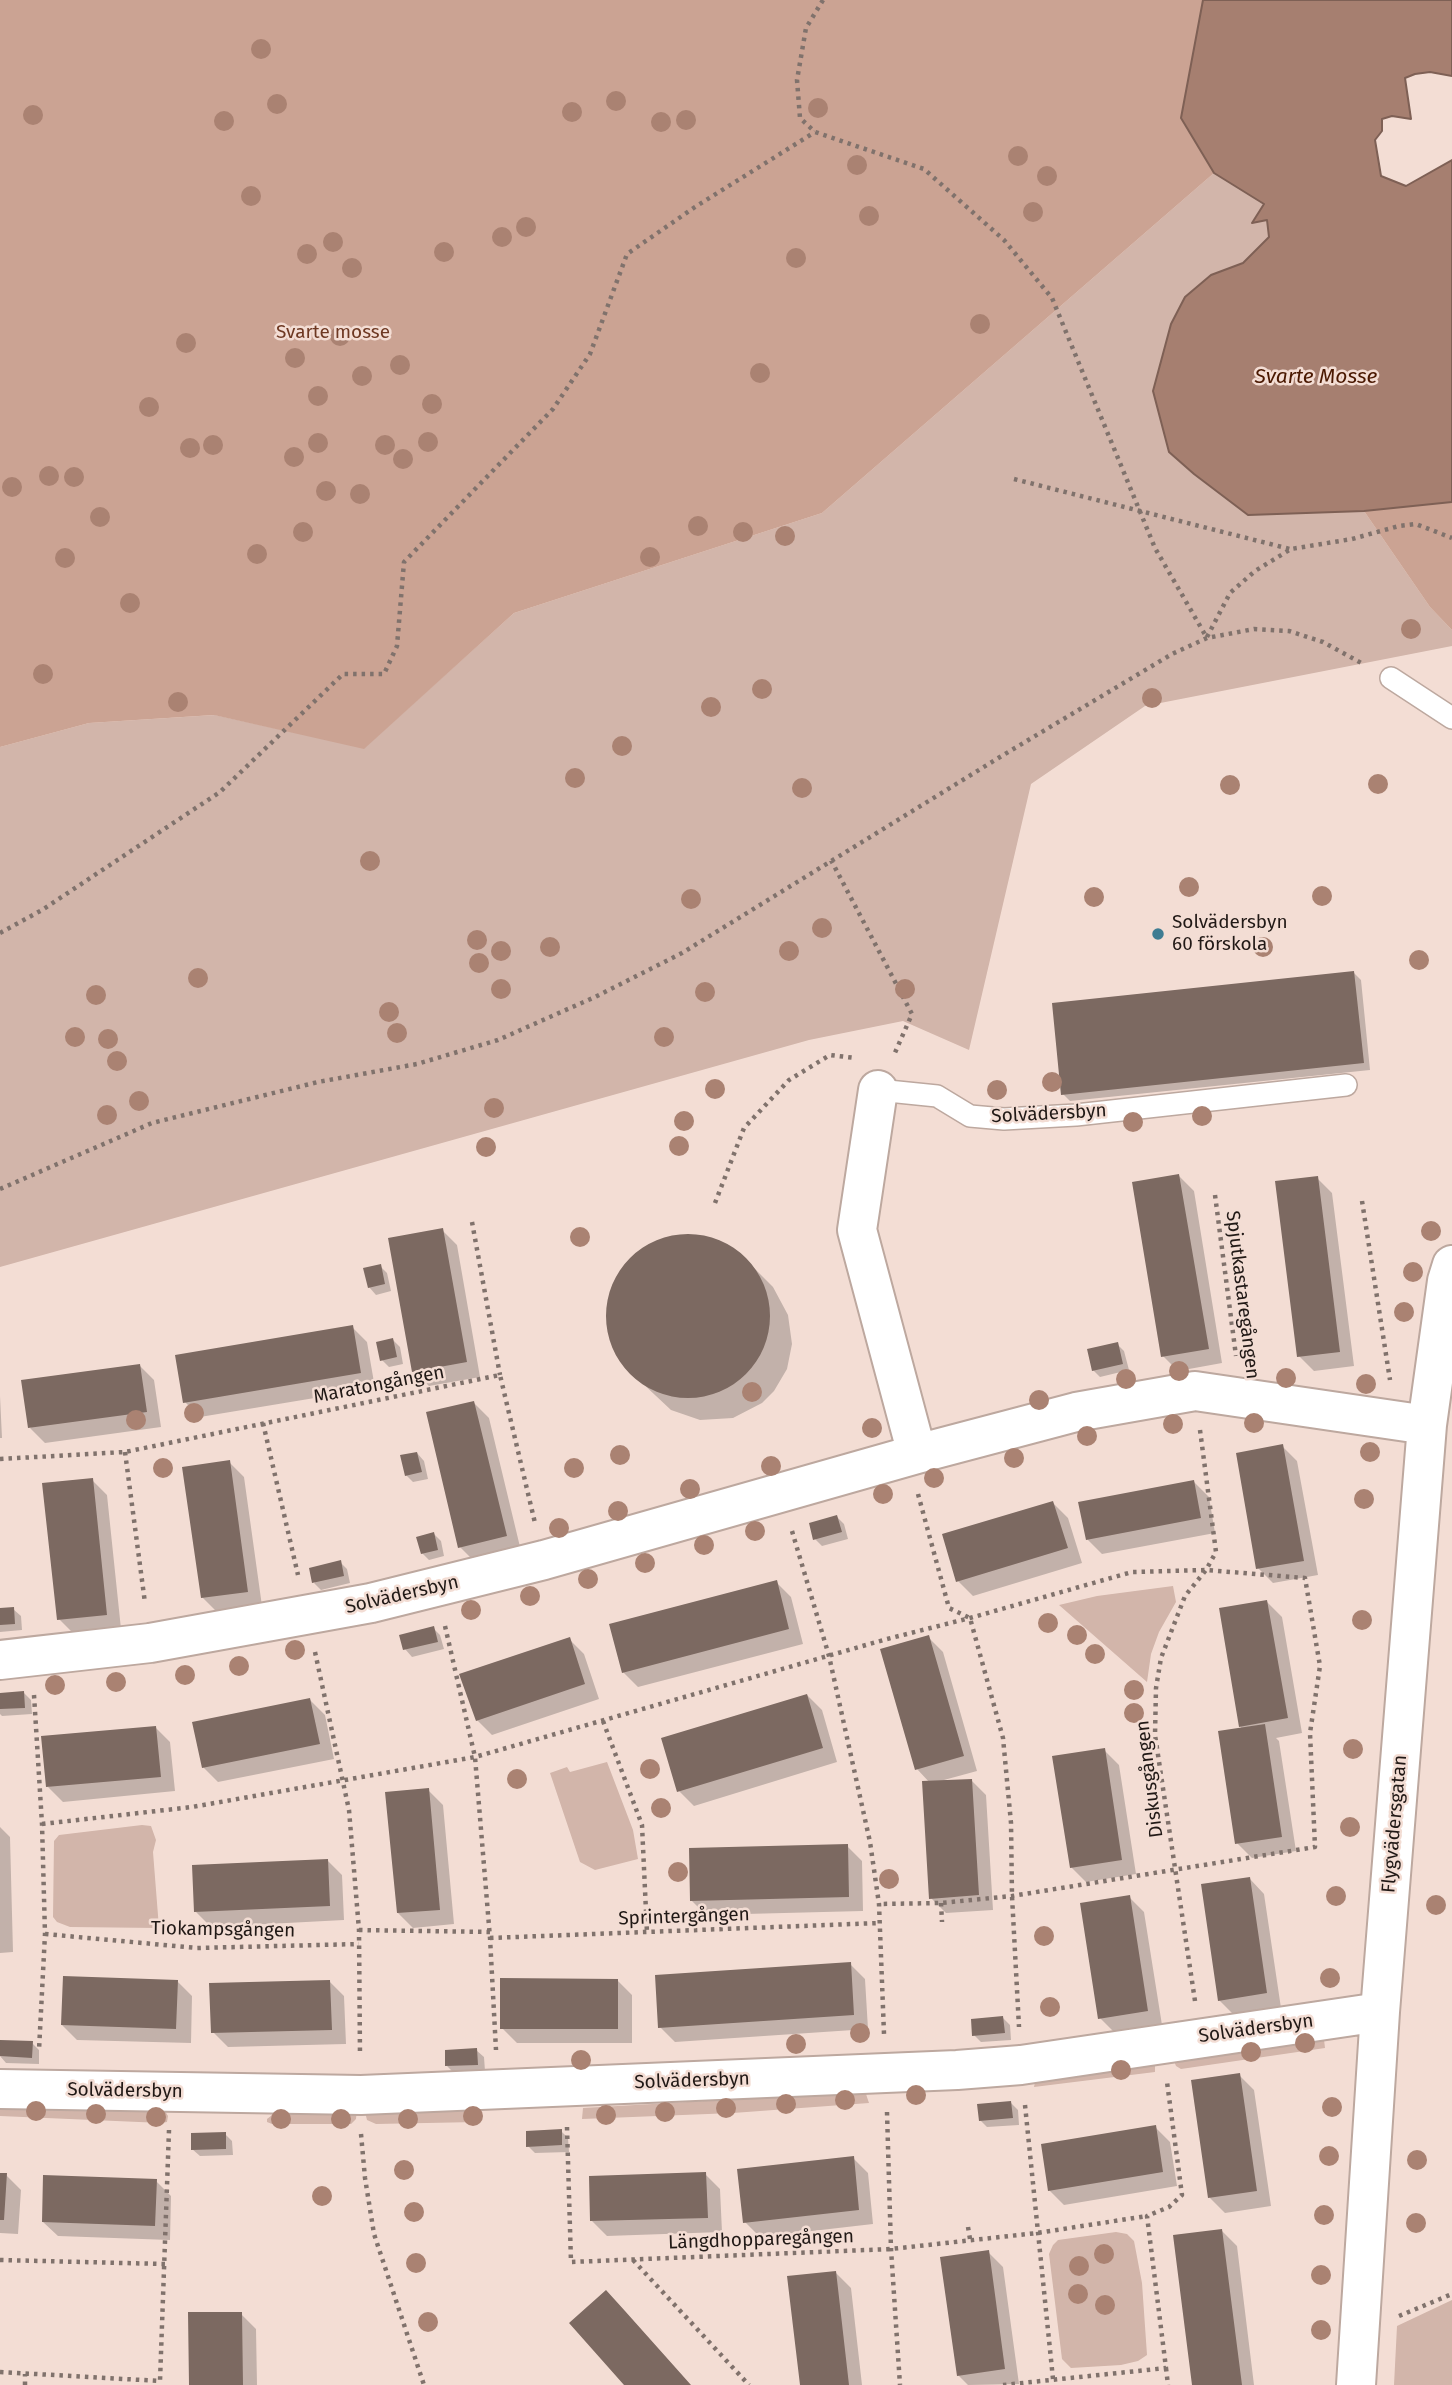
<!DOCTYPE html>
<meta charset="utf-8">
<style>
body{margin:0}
canvas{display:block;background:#f3ddd4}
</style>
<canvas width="1452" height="2385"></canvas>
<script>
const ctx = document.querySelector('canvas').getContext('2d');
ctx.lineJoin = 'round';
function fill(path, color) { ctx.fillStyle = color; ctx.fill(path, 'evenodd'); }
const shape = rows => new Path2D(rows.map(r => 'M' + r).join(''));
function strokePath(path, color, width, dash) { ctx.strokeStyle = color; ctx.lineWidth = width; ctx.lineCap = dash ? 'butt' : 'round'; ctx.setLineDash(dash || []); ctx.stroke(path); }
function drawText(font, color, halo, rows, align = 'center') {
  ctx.font = font + ' "Fira Sans",sans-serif'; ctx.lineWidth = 5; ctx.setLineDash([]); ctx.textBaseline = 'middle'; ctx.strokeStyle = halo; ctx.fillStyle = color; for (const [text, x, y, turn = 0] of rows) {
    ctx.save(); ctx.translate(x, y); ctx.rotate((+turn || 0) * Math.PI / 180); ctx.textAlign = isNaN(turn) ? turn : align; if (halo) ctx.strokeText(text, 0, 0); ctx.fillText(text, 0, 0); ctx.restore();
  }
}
const green = shape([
 [1214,173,1264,204,1253,222,1267,219,1269,237,1243,263,1211,275,1169,452,1194,474,1248,515,1364,511,1430,607,1452,630,1452,646,1145,706,1031,784,969,1050,903,1021,809,1040,0,1267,0,747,89,723,215,715,364,748,514,613,822,513],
 [1173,1586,1176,1602,1159,1632,1151,1654,1147,1682,1059,1605,1097,1596],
 [607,1762,633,1830,638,1859,595,1870,580,1862,550,1773,567,1767,570,1772],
 [142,1825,151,1826,156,1840,153,1852,159,1928,70,1927,57,1922,53,1917,54,1841,59,1835],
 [1323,2031,1325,2048,1181,2069,1176,2066,1174,2061],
 [1155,2059,1155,2072,1034,2087,1036,2077],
 [861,2092,866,2094,869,2103,733,2113,582,2119,583,2108],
 [0,2102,165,2111,168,2116,167,2122,162,2123,0,2116],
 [357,2108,356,2119,351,2124,272,2124,267,2122,267,2119,276,2112],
 [478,2111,477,2122,376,2124,367,2120,365,2112],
 [1116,2232,1127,2234,1134,2241,1142,2283,1147,2355,1138,2361,1121,2365,1071,2368,1062,2359,1049,2254,1053,2245,1058,2240],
 [1452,2300,1452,2385,1394,2385,1397,2326]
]);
const forest = shape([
 [0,0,1203,0,1181,117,1214,173,822,513,514,613,364,749,214,715,89,723,0,747],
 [1450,501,1452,502,1452,630,1430,607,1364,511]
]);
const water = shape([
 [1203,0,1452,0,1452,76,1430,72,1415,74,1405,78,1411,119,1392,116,1382,119,1382,131,1375,140,1381,176,1406,186,1452,160,1452,502,1364,511,1248,515,1194,474,1169,452,1153,391,1171,324,1185,297,1211,275,1243,263,1269,237,1267,220,1252,223,1264,204,1214,173,1181,118,1203,0]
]);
const shadow = shape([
 [1354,973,1361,980,1370,1070,1070,1101,1063,1094],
 [1179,1176,1194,1191,1222,1363,1178,1371,1163,1356],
 [1317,1178,1332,1193,1354,1366,1314,1371,1299,1356],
 [442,1230,457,1245,480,1377,429,1386,414,1371],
 [697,1236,725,1244,750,1264,773,1287,788,1315,792,1344,787,1369,774,1391,762,1403,733,1418,700,1420,671,1410,624,1366,610,1337,608,1306,617,1279,636,1254,665,1239],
 [380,1266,387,1273,391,1291,376,1295,369,1287],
 [352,1327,367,1342,375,1388,200,1417,185,1402],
 [393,1340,400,1347,403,1364,389,1367,382,1360],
 [1117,1344,1124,1351,1129,1370,1100,1377,1093,1370],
 [139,1365,154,1380,161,1427,45,1443,30,1428],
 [0,1396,2,1438,0,1438],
 [474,1403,489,1418,521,1551,475,1562,460,1547],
 [1282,1446,1297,1461,1318,1575,1273,1583,1258,1568],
 [417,1453,424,1461,428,1479,413,1482,406,1475],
 [229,1462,244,1477,262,1606,217,1612,202,1597],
 [92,1480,107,1495,121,1629,74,1634,59,1619],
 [1194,1482,1209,1497,1215,1533,1102,1554,1087,1539],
 [1053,1503,1068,1518,1082,1563,973,1596,958,1581],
 [837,1517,844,1524,848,1539,822,1546,815,1539],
 [434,1534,441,1541,444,1556,429,1560,422,1553],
 [340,1562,347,1569,350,1583,321,1590,314,1583],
 [776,1582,791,1597,803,1644,638,1687,623,1672],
 [1267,1602,1282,1617,1302,1733,1276,1738,1279,1741,1296,1851,1252,1858,1237,1843,1241,1729,1221,1610],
 [13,1609,21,1616,22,1630,0,1632,0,1610],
 [433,1628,440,1635,444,1649,412,1657,405,1649],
 [928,1637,943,1652,977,1771,944,1780,971,1780,986,1795,993,1910,946,1913,931,1898,930,1783,917,1769],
 [569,1639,584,1654,599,1699,492,1735,477,1720],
 [24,1693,31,1700,32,1714,2,1716,0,1714,0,1694],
 [807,1695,822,1710,837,1762,694,1806,679,1791],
 [310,1700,325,1715,334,1759,218,1782,203,1767],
 [155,1727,170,1742,175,1791,63,1802,48,1787],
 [1104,1750,1119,1765,1136,1874,1086,1882,1071,1867],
 [428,1790,443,1805,454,1924,413,1928,398,1913],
 [0,1827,10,1837,13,1952,0,1953],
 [847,1846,862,1861,863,1911,706,1915,691,1900],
 [327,1860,342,1875,344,1920,211,1927,196,1912],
 [1250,1879,1264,1894,1281,2008,1234,2015,1219,2000],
 [1129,1897,1144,1912,1162,2025,1115,2033,1100,2018],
 [850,1964,865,1979,868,2029,675,2042,660,2027],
 [617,1980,632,1995,632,2043,517,2043,502,2028],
 [177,1981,192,1996,191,2043,77,2040,62,2025],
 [329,1981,344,1996,346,2044,228,2047,213,2032],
 [1003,2018,1010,2025,1011,2040,981,2042,974,2035],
 [0,2041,32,2043,39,2050,39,2064,6,2063,0,2056],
 [476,2050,484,2057,485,2071,454,2073,447,2066],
 [1239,2075,1254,2090,1271,2206,1225,2213,1210,2198],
 [1011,2103,1018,2110,1019,2125,987,2127,980,2120],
 [1155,2127,1170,2142,1177,2186,1064,2205,1049,2190],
 [561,2131,568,2138,569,2152,535,2153,528,2146],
 [225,2134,232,2141,233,2155,200,2156,192,2149],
 [853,2158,868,2173,873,2224,760,2237,745,2222],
 [705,2174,720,2189,722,2232,607,2236,592,2221],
 [0,2175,6,2175,21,2190,18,2234,0,2233],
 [156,2181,171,2196,170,2240,58,2236,43,2222],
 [1222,2231,1237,2246,1254,2385,1193,2385],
 [988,2252,1003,2267,1019,2384,968,2385,958,2375],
 [836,2273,851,2288,862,2385,802,2385],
 [241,2314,256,2329,257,2385,190,2385]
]);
const building = shape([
 [1354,971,1364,1063,1061,1095,1052,1003],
 [1179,1174,1209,1349,1161,1357,1132,1182],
 [1318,1176,1340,1352,1297,1357,1275,1181],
 [443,1228,467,1362,412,1372,388,1238],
 '606 1316a82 82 0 1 1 164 0a82 82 0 1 1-164 0Z',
 [381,1264,385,1284,368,1288,363,1268],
 [353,1325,361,1373,183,1403,175,1355],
 [393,1338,397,1357,380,1361,376,1342],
 [1118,1342,1123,1364,1092,1371,1087,1349],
 [140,1364,147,1412,28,1428,21,1380],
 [474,1401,507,1536,458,1548,426,1412],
 [1283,1444,1304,1561,1256,1569,1236,1453],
 [417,1452,422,1472,405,1476,400,1455],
 [230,1460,248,1592,201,1598,182,1467],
 [93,1478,107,1615,57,1620,42,1483],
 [1194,1480,1201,1518,1086,1540,1078,1502],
 [1053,1501,1068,1548,956,1582,942,1534],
 [837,1515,842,1532,813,1540,809,1523],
 [434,1532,438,1550,421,1554,416,1537],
 [341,1560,344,1576,312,1583,309,1568],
 [777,1580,789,1629,622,1673,609,1624],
 [1267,1600,1288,1718,1239,1727,1219,1608],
 [14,1607,15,1624,0,1625,0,1608],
 [434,1626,438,1642,403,1650,399,1635],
 [929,1635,964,1756,915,1770,880,1649],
 [570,1637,585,1684,476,1721,459,1674],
 [24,1691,25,1708,0,1709,0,1693],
 [807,1694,823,1748,677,1792,661,1738],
 [310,1698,320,1744,202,1768,192,1722],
 [1265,1724,1282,1837,1235,1844,1218,1731],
 [156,1726,161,1777,46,1787,41,1736],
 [1105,1748,1122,1860,1070,1868,1052,1756],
 [972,1779,979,1895,929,1899,922,1781],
 [429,1788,440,1910,397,1913,385,1792],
 [848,1844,849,1897,690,1901,689,1848],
 [328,1859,330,1906,194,1912,192,1865],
 [1250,1877,1267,1993,1218,2001,1201,1884],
 [1130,1895,1148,2011,1098,2019,1080,1903],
 [851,1962,854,2015,658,2028,655,1975],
 [63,1976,178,1980,176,2029,61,2025],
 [500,1978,618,1979,618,2029,500,2029],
 [330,1980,332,2030,211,2033,209,1983],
 [1003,2016,1005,2033,972,2036,971,2019],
 [0,2040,33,2041,32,2058,0,2056],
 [477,2048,478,2065,445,2066,445,2050],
 [1240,2073,1257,2191,1208,2198,1191,2080],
 [1011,2101,1013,2118,979,2121,977,2104],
 [1156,2125,1163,2172,1048,2191,1041,2144],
 [562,2129,562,2145,526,2147,526,2131],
 [226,2132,226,2149,191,2150,191,2133],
 [854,2156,859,2210,743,2223,737,2169],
 [706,2172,708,2218,590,2221,589,2176],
 [0,2173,7,2173,4,2220,0,2220],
 [43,2175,157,2179,155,2226,42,2222],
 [1222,2229,1242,2385,1192,2385,1173,2235],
 [989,2250,1005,2369,957,2376,940,2257],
 [836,2271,849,2385,800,2385,787,2276],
 [606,2290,625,2311,691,2385,624,2385,569,2323],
 [188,2312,242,2312,243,2385,189,2385]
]);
const path = shape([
 [823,0,806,28,797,80,800,118,815,132,924,169,1004,240,1052,298,1155,548,1207,638],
 [1014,479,1290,549],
 [1207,637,1230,593,1255,571,1291,549,1352,539,1399,526,1416,524,1452,538],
 [831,860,912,1014,894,1055],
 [0,933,42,910,220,792,343,674,384,674,397,646,404,562,553,409,590,354,627,254,695,207,815,132],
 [0,1189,152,1123,318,1082,417,1064,498,1040,595,997,682,953,1000,757,1172,654,1207,638,1254,629,1289,631,1323,642,1365,665],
 [1215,1195,1236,1356],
 [1362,1201,1390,1380],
 [715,1203,744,1128,789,1080,830,1055,855,1058],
 [472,1222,500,1375],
 [263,1423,298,1575],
 [125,1452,145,1603],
 [0,1459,125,1452,500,1375,535,1523],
 [918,1494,949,1608,970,1618,1003,1738,1011,1823,1012,1896,1019,2027],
 [792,1531,829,1656,870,1842,879,1904,884,2034],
 [445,1626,475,1757,490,1938,496,2050],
 [315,1652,349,1810,359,1930,360,2056],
 [34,1695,42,1824,45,1934,39,2050],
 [603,1721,642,1825,647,1933],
 [42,1824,192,1807,475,1757,887,1639,970,1618,1132,1572,1206,1570,1305,1578,1320,1666,1310,1733,1315,1847,1012,1896,941,1903,879,1904],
 [941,1903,942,1922],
 [359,1930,490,1932],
 [45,1934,197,1948,359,1944],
 [490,1938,879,1923],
 [1195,2001,1155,1735,1156,1688,1161,1658,1185,1596,1206,1570,1216,1552,1200,1430],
 [1025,2105,1053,2379],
 [887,2112,891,2249,900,2385],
 [567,2127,571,2262,891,2249,1037,2233,1147,2216],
 [361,2134,365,2178,374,2234,424,2385],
 [968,2227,970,2239],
 [0,2260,165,2264],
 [633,2260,749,2385],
 [1399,2316,1452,2294],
 [1166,2368,1168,2385],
 [0,2372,160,2381,169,2130],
 [25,2385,25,2374],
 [1003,2385,1166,2368,1147,2216,1169,2207,1182,2195,1167,2082]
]);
const service = shape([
 [1391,678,1452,718],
 [878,1090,937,1096,970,1116,1004,1119,1076,1115,1346,1085]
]);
const minor = shape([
 [878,1090,857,1230,917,1454],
 [0,1660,150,1643,371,1603,544,1560,917,1454,1076,1412,1195,1391,1427,1425],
 [0,2089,361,2095,957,2070,1021,2065,1380,2012],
 [1356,2385,1380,2012,1427,1425,1447,1281,1452,1265]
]);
const trees = [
 [261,49],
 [616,101],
 [277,104],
 [818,108],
 [572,112],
 [33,115],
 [686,120],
 [224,121],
 [661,122],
 [1018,156],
 [857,165],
 [1047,176],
 [251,196],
 [1033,212],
 [869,216],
 [526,227],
 [502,237],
 [333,242],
 [444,252],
 [307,254],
 [796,258],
 [352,268],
 [980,324],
 [340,336],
 [186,343],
 [295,358],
 [400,365],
 [760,373],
 [362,376],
 [318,396],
 [432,404],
 [149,407],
 [428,442],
 [318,443],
 [213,445],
 [385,445],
 [190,448],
 [294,457],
 [403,459],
 [49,476],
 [74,477],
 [12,487],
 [326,491],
 [360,494],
 [100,517],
 [698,526],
 [303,532],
 [743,532],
 [785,536],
 [257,554],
 [650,557],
 [65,558],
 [130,603],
 [1411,629],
 [43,674],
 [762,689],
 [1152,698],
 [178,702],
 [711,707],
 [622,746],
 [575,778],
 [1378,784],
 [1230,785],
 [802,788],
 [370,861],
 [1189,887],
 [1322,896],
 [1094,897],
 [691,899],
 [822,928],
 [477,940],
 [550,947],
 [1263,947],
 [501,951],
 [789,951],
 [1419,960],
 [479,963],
 [198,978],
 [501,989],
 [905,989],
 [705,992],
 [96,995],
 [389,1012],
 [397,1033],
 [75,1037],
 [664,1037],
 [108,1039],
 [117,1061],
 [1052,1082],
 [715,1089],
 [997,1090],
 [139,1101],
 [494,1108],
 [107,1115],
 [1202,1116],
 [684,1121],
 [1133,1122],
 [679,1146],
 [486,1147],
 [1431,1231],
 [580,1237],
 [1413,1272],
 [1404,1312],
 [1179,1371],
 [1286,1378],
 [1126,1379],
 [1366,1384],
 [752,1392],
 [1039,1400],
 [194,1413],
 [136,1420],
 [1254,1423],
 [1173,1424],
 [872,1428],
 [1087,1436],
 [1370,1452],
 [620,1455],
 [1014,1458],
 [771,1466],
 [163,1468],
 [574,1468],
 [934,1478],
 [690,1489],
 [883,1494],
 [1364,1499],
 [618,1511],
 [559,1528],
 [755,1531],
 [704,1545],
 [645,1563],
 [588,1579],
 [530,1596],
 [471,1610],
 [1362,1620],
 [1048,1623],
 [1077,1635],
 [295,1650],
 [1095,1654],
 [239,1666],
 [185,1675],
 [116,1682],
 [55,1685],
 [1134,1690],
 [1134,1713],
 [1353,1749],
 [650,1769],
 [517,1779],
 [661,1808],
 [1350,1827],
 [678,1872],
 [889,1879],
 [1336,1896],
 [1436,1905],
 [1044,1936],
 [1330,1978],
 [1050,2007],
 [860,2033],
 [1305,2043],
 [796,2044],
 [1251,2052],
 [581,2060],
 [1121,2070],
 [916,2095],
 [845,2100],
 [786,2104],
 [1332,2107],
 [726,2108],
 [36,2111],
 [665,2112],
 [96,2114],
 [606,2115],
 [473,2116],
 [156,2117],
 [281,2119],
 [341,2119],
 [408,2119],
 [1329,2156],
 [1417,2160],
 [404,2170],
 [322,2196],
 [414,2212],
 [1324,2215],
 [1416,2223],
 [1104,2254],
 [416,2263],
 [1079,2266],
 [1321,2275],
 [1078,2294],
 [1105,2305],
 [428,2322],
 [1321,2330]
];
const markers = [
 [1158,934,7,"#3e7c92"]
];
const parkNames = [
 ["Svarte mosse",333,333]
];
const poiNames = [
 ["Solvädersbyn",1172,923],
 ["60 förskola",1172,945]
];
const streetNames = [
 ["Solvädersbyn",1049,1114,-3],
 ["Spjutkastaregången",1242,1295,83],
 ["Maratongången",379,1385,-11],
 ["Solvädersbyn",402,1595,-13],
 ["Diskusgången",1150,1779,-97],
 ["Flygvädersgatan",1395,1824,-85],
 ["Sprintergången",684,1917,-2],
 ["Tiokampsgången",223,1930,1],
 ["Solvädersbyn",1256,2029,-8],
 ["Solvädersbyn",692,2081,-2],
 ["Solvädersbyn",125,2091,1],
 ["Längdhopparegången",761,2240,-2]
];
const waterNames = [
 ["Svarte Mosse",1316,377]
];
fill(green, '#d2b5aa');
fill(forest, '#cba393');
fill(water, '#a67f70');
strokePath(water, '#7e6055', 2);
fill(shadow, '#0003');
fill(building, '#7c6961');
strokePath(service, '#bda89f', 24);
strokePath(minor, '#bda89f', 42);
strokePath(path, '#80726c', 4.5, [3.5, 5]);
strokePath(service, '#fff', 21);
strokePath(minor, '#fff', 38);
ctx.fillStyle = '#aa8272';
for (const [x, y] of trees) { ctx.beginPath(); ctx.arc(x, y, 10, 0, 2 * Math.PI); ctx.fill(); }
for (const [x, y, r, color] of markers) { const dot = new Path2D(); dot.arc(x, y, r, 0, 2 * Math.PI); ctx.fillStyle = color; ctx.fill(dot); strokePath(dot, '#f3ddd4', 2.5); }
drawText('19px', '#6e3822', '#f3ddd4', parkNames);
drawText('19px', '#211916', '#f3ddd4', poiNames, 'left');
drawText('19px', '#211916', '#f3ddd4', streetNames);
drawText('italic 21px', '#4a1801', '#f3ddd4', waterNames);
</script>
